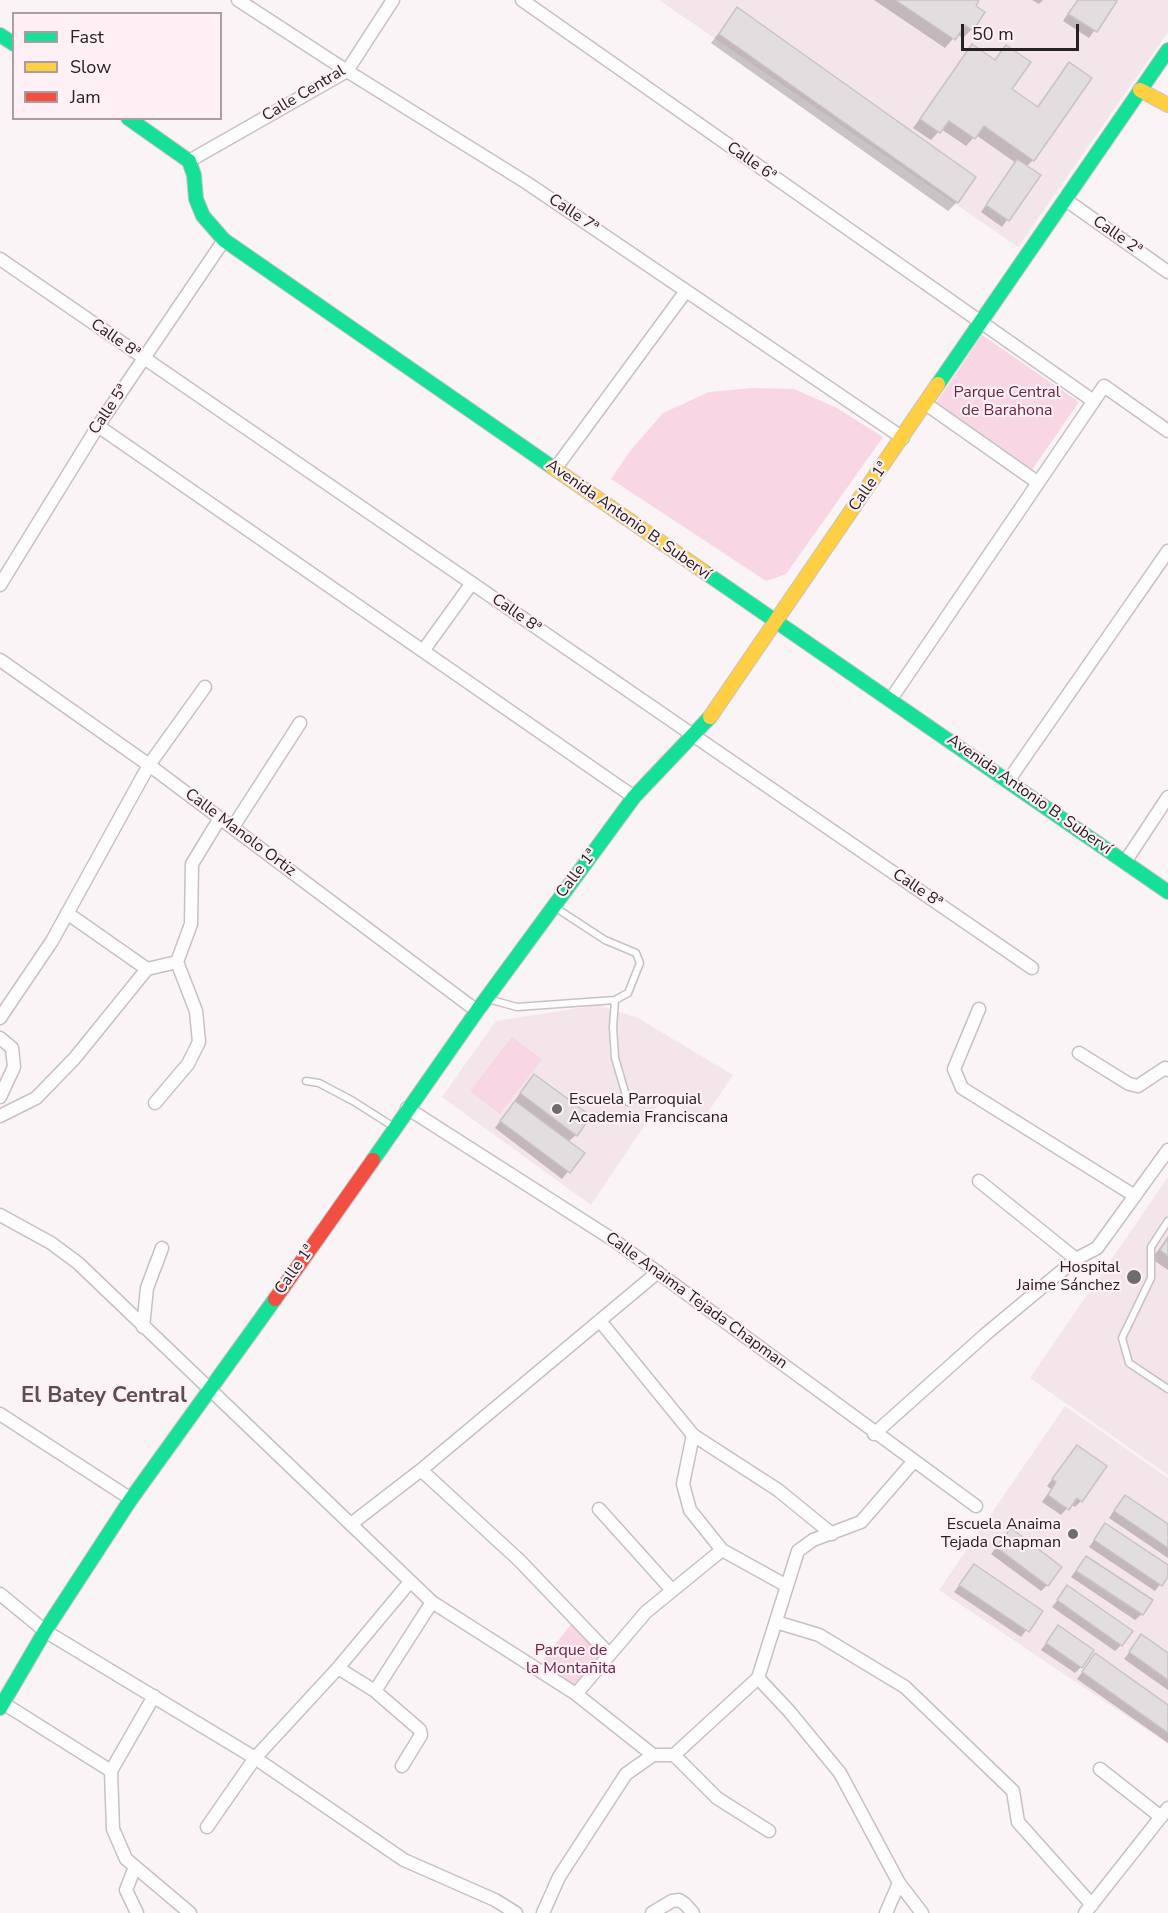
<!DOCTYPE html>
<meta charset="utf-8">
<style>
body{margin:0}
#map{position:relative;width:1168px;height:1913px;overflow:hidden;background:#faf4f6;font-family:"Nunito Sans",sans-serif}
canvas{display:block}
.legend{position:absolute;left:12px;top:12px;width:210px;height:108px;box-sizing:border-box;background:#fef0f5;border:2px solid #a89da1;margin:0;padding:8px 10px;list-style:none;font-size:18px;color:#262123}
.legend li{display:flex;align-items:center;gap:12px;height:30px}
.legend b{width:30px;border:2px solid #a89da1}
.scale{position:absolute;left:961px;top:24px;width:118px;height:27px;box-sizing:border-box;border:3px solid #262123;border-top:0;padding-left:8px;font-size:18px;line-height:21px;white-space:nowrap;color:#262123;-webkit-text-stroke:4px #fef0f5;paint-order:stroke}
</style>
<div id="map">
<canvas width="1168" height="1913"></canvas>
<ul class="legend">
<li><b style="height:8px;background:#16e098"></b>Fast</li>
<li><b style="height:8px;background:#ffcf43"></b>Slow</li>
<li><b style="height:8px;background:#f24e42"></b>Jam</li>
</ul>
<div class="scale">50 m</div>
</div>
<script>
const ctx = document.querySelector('canvas').getContext('2d');
ctx.lineJoin = 'round';
function fill(path, color) { ctx.fillStyle = color; ctx.fill(path, 'evenodd'); }
const shape = rows => new Path2D(rows.map(r => 'M' + r).join(''));
function strokePath(path, color, width, dash) { ctx.strokeStyle = color; ctx.lineWidth = width; ctx.lineCap = dash ? 'butt' : 'round'; ctx.setLineDash(dash || []); ctx.stroke(path); }
function drawText(font, color, halo, rows, align = 'center') {
  ctx.font = font + ' "Nunito Sans",sans-serif'; ctx.lineWidth = 4.5; ctx.setLineDash([]); ctx.textBaseline = 'middle'; ctx.strokeStyle = halo; ctx.fillStyle = color; for (const [text, x, y, turn = 0] of rows) {
    ctx.save(); ctx.translate(x, y); ctx.rotate((+turn || 0) * Math.PI / 180); ctx.textAlign = isNaN(turn) ? turn : align; if (halo) ctx.strokeText(text, 0, 0); ctx.fillText(text, 0, 0); ctx.restore();
  }
}
const built = shape([
 [659,0,1168,0,1168,32,1018,247],
 [598,1005,638,1018,733,1075,702,1121,664,1096,591,1205,442,1097,496,1021],
 [1168,1177,1168,1475,1030,1378],
 [1065,1406,1168,1478,1168,1744,939,1590]
]);
const green = shape([
 [982,335,1079,402,1032,470,936,403],
 [753,388,794,389,837,408,883,437,786,574,766,581,611,479,631,450,663,413,709,392],
 [512,1037,542,1059,500,1114,470,1091],
 [572,1623,603,1655,575,1689,539,1665]
]);
const shadow = shape([
 [874,0,977,0,974,6,971,30,963,38,957,34,945,48],
 [1032,0,1043,0,1039,4],
 [1077,0,1115,1,1089,38,1063,21],
 [737,9,974,177,957,202,948,211,711,43],
 [972,46,994,61,1006,47,1010,89,1036,108,1069,63,1033,160,1026,167,1039,175,1002,227,981,212,1016,163,976,135,966,146,941,129,931,140,913,128],
 [528,1082,576,1135,568,1142,583,1153,562,1179,495,1128],
 [1168,1236,1168,1270,1152,1259],
 [1077,1447,1081,1501,1075,1507,1071,1504,1061,1515,1042,1502,1051,1489,1047,1486],
 [1119,1503,1168,1526,1168,1558,1109,1518],
 [1105,1525,1168,1567,1168,1574,1155,1591,1089,1547],
 [1005,1536,1047,1585,1041,1591,991,1554],
 [1086,1557,1142,1614,1135,1620,1071,1577],
 [974,1566,1041,1611,1021,1637,954,1592],
 [1068,1587,1121,1645,1115,1651,1052,1607],
 [1058,1627,1081,1667,1075,1673,1041,1650],
 [1142,1636,1168,1655,1168,1690,1124,1659],
 [1095,1655,1168,1707,1168,1743,1077,1679]
]);
const building = shape([
 [895,0,979,0,976,6,985,12,973,31,965,25,955,40,895,0],
 [1078,0,1116,0,1117,1,1097,32,1068,14,1078,0],
 [737,7,976,177,958,203,719,34,737,7],
 [972,44,995,60,1006,45,1031,62,1012,89,1038,107,1069,62,1092,78,1034,161,984,126,975,139,949,121,940,133,920,119,972,44],
 [1017,159,1041,175,1009,221,986,205,1017,159],
 [534,1074,591,1116,577,1136,520,1093,534,1074],
 [515,1101,585,1153,570,1173,500,1121,515,1101],
 [1168,1238,1168,1256,1160,1250,1168,1238],
 [1077,1445,1107,1466,1082,1502,1077,1498,1069,1510,1048,1495,1056,1482,1052,1479,1077,1445],
 [1125,1495,1168,1524,1168,1548,1114,1511,1125,1495],
 [1105,1523,1168,1565,1168,1577,1162,1586,1094,1540,1105,1523],
 [1011,1528,1062,1567,1048,1586,996,1547,1011,1528],
 [1086,1556,1153,1600,1143,1615,1076,1571,1086,1556],
 [974,1564,1043,1611,1029,1632,959,1585,974,1564],
 [1067,1585,1133,1631,1122,1646,1057,1600,1067,1585],
 [1058,1625,1094,1650,1082,1668,1046,1643,1058,1625],
 [1141,1634,1168,1653,1168,1680,1129,1652,1141,1634],
 [1095,1653,1168,1705,1168,1733,1082,1672,1095,1653]
]);
const lane = shape([
 [556,908,605,940,636,953,640,963,628,993,615,1000,613,1027,615,1058,628,1102],
 [488,999,517,1007,615,1000],
 [306,1081,319,1083,353,1101,394,1127],
 [1168,1221,1151,1247,1151,1278,1122,1338,1129,1363,1168,1389]
]);
const street = shape([
 [238,0,347,71,527,183,903,438],
 [522,0,1092,400],
 [189,161,347,71,393,0],
 [1066,200,1168,272],
 [0,259,1032,968],
 [926,404,1037,482],
 [98,426,634,797],
 [555,469,686,291],
 [0,585,98,426,224,240],
 [423,651,472,583],
 [0,660,149,765,477,1011],
 [891,699,1104,386,1168,431],
 [1008,781,1168,551],
 [233,827,300,723],
 [1125,862,1168,797],
 [67,913,147,969],
 [979,1009,954,1069,962,1088,1135,1196],
 [0,1018,52,941,149,765,205,687],
 [0,1038,12,1048,14,1067,0,1097],
 [1079,1053,1129,1084,1138,1086,1165,1068,1168,1070],
 [155,1103,188,1064,199,1042,196,1011,177,962,191,924,192,864,220,818],
 [407,1108,615,1241,976,1506],
 [0,1116,36,1098,74,1059,147,969,177,962],
 [979,1181,1076,1259],
 [0,1215,51,1243,78,1263,432,1602,576,1694,653,1755,626,1774,559,1877,543,1913],
 [600,1321,693,1435,778,1490,832,1534],
 [143,1327,147,1288,162,1248],
 [0,1414,131,1499],
 [874,1434,987,1333,1076,1259,1097,1248,1168,1150],
 [693,1435,683,1484,690,1510,722,1550,787,1586],
 [421,1470,519,1560,609,1654],
 [599,1509,671,1589],
 [351,1524,421,1470,658,1272],
 [0,1594,45,1631,255,1758,404,1860,495,1900,516,1913],
 [776,1622,819,1635,905,1687,1013,1791,1018,1822,1092,1905],
 [338,1668,375,1691,420,1730,421,1735,402,1766],
 [758,1678,789,1711,840,1773,899,1883,922,1913],
 [375,1691,432,1602],
 [576,1694,646,1612,722,1550],
 [154,1696,111,1771,113,1829,126,1859,190,1913],
 [3,1703,111,1771],
 [653,1755,674,1755,758,1678,798,1551,813,1540,861,1522,913,1462],
 [674,1755,717,1798,769,1831],
 [1100,1769,1161,1817],
 [207,1827,255,1758,338,1668,409,1583],
 [135,1867,126,1890,137,1913],
 [652,1913,672,1901,679,1900,685,1904,693,1913],
 [886,1913,899,1883],
 [1085,1913,1168,1808]
]);
const fast = shape([
 [0,35,14,44],
 [128,118,189,161,194,175,196,199,203,216,224,240,552,467],
 [938,384,1168,50],
 [703,571,1168,892],
 [373,1160,477,1011,634,797,710,717],
 [0,1708,45,1631,131,1499,275,1299]
]);
const slow = shape([
 [1140,90,1168,105],
 [552,467,703,571],
 [710,717,938,384]
]);
const jam = shape([
 [275,1299,373,1160]
]);
const markers = [
 [557,1109,6,"#706b6d"],
 [1134,1277,8,"#706b6d"],
 [1073,1534,6,"#706b6d"]
];
const streetNames = [
 ["Calle Central",304,94,-31],
 ["Calle 6ª",751,162,35],
 ["Calle 7ª",573,214,34],
 ["Calle 2ª",1117,236,35],
 ["Calle 8ª",115,339,35],
 ["Calle 5ª",109,410,-56],
 ["Calle 1ª",869,487,-55],
 ["Avenida Antonio B. Suberví",628,520,35],
 ["Calle 8ª",516,614,35],
 ["Avenida Antonio B. Suberví",1029,795,35],
 ["Calle Manolo Ortiz",240,833,37],
 ["Calle 1ª",577,874,-53],
 ["Calle 8ª",917,889,34],
 ["Calle 1ª",295,1270,-55],
 ["Calle Anaima Tejada Chapman",696,1301,36]
];
const parkNames = [
 ["Parque Central",1007,393],
 ["de Barahona",1007,411],
 ["Parque de",571,1651],
 ["la Montañita",571,1669]
];
const poiNames = [
 ["Escuela Parroquial",569,1100,"left"],
 ["Academia Franciscana",569,1118,"left"],
 ["Hospital",1120,1268],
 ["Jaime Sánchez",1120,1286],
 ["Escuela Anaima",1061,1525],
 ["Tejada Chapman",1061,1543]
];
const districtNames = [
 ["El Batey Central",104,1397]
];
fill(built, '#f4e5eb');
fill(green, '#f8d6e4');
fill(shadow, '#0003');
fill(building, '#e2dddf');
strokePath(building, '#c8c3c5', 1.5);
strokePath(lane, '#c7c1c3', 9);
strokePath(street, '#c7c1c3', 15);
strokePath(fast, '#c7c1c3', 16);
strokePath(slow, '#c7c1c3', 16);
strokePath(jam, '#c7c1c3', 16);
strokePath(lane, '#fefdfe', 6);
strokePath(street, '#fefdfe', 12);
strokePath(fast, '#16e098', 14);
strokePath(slow, '#ffcf43', 14);
strokePath(jam, '#f24e42', 14);
for (const [x, y, r, color] of markers) { const dot = new Path2D(); dot.arc(x, y, r, 0, 2 * Math.PI); ctx.fillStyle = color; ctx.fill(dot); strokePath(dot, '#fef0f5', 2); }
drawText('16px', '#262123', '#fef0f5', streetNames);
drawText('16px', '#6e2249', '#fef0f5', parkNames);
drawText('16px', '#262123', '#fef0f5', poiNames, 'right');
drawText('bold 22px', '#5a4f53', '#fef0f5', districtNames);
</script>
